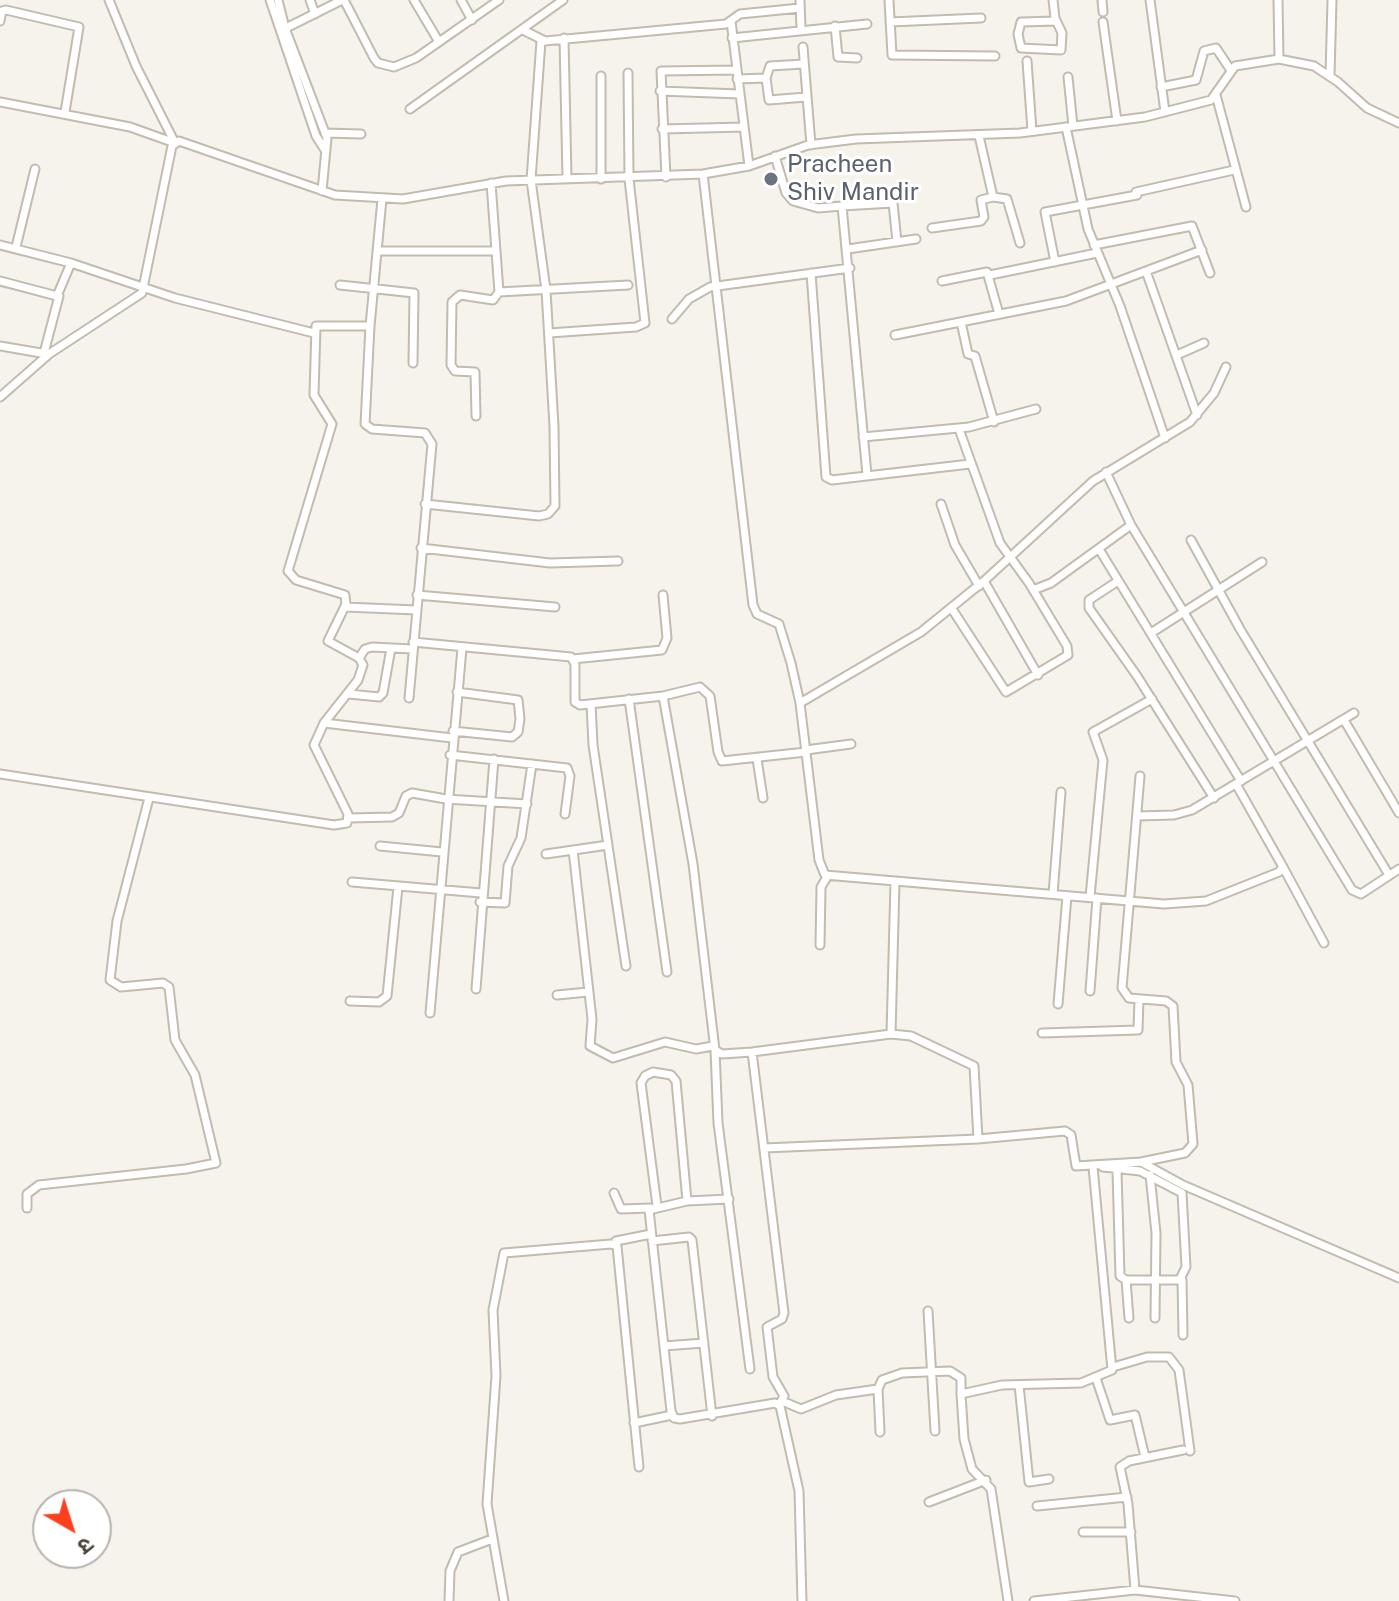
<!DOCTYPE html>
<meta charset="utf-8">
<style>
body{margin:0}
#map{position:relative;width:1399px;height:1601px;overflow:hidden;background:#f6f3ec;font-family:"Public Sans","Noto Sans Devanagari",sans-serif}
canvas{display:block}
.north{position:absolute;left:32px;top:1489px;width:80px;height:80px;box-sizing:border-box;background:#fff;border:2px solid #b7b4b0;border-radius:50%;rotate:141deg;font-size:22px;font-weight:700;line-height:32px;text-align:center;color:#4b4439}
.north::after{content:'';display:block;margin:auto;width:28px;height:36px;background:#fc3f1d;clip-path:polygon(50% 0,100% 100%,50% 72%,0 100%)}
</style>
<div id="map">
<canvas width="1399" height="1601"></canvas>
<div class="north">उ</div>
</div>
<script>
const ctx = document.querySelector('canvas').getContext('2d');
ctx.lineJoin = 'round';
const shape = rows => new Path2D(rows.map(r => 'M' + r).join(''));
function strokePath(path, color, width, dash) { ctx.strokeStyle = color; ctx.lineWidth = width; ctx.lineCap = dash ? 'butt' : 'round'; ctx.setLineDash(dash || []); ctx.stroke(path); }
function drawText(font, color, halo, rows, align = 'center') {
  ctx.font = font + ' "Public Sans",sans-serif'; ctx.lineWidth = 6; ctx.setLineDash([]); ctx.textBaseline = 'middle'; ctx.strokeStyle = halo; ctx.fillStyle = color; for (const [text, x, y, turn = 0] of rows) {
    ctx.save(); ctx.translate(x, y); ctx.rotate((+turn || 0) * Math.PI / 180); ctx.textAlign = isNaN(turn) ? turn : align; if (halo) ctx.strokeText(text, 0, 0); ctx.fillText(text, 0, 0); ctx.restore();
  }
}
const minor = shape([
 [109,0,136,66,175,143],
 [270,0,316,136,325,150],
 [278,0,285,28,327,138,322,191],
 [310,0,315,14],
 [344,0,374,58,378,63,394,67,416,58,499,0],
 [414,0,439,42],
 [461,0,472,20],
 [800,0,801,29],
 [889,0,892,55,995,56],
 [1053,0,1055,18,1062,33,1061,50,1021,48,1018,34,1021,22,1056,21],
 [1102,0,1103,12],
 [1150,0,1165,112],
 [1278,0,1279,59],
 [0,21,2,11,6,10,79,27,65,112],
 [731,21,749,166],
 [890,22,981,18],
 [1103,22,1117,121],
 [835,26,838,57,857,58],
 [284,29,342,0],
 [523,30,545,41,726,24,740,14,800,8],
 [564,38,567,179],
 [732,38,867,24],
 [803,47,811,145],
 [1027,61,1032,131],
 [804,64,770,66,766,78,769,100,806,97],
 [601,76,601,179],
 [1330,76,1332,0],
 [1068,77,1073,126],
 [737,79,766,78],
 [1161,87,1196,80,1204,51,1216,48,1230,69],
 [660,91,739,94],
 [1216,95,1246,207],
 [0,102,130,127,175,143],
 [410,109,563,0],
 [1066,127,1088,229,1120,306,1165,438],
 [662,129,744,127],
 [325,133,361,134],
 [979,136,993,197,1007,199,1020,243],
 [775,156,786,193,793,201,818,208,842,206,867,475],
 [703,174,753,605,757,614,779,624,791,663,800,703,819,860,825,875,1164,904,1206,901,1279,872,1283,867,1236,784],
 [666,177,661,71,736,70],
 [1136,192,1234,170],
 [382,199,370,326,365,424,372,429,425,433,432,444,409,698],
 [842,206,893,203,897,242],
 [932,228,981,221,984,217,981,200,993,197],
 [0,245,71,263,175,298,314,333],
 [1094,245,1192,226,1210,273],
 [16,247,35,169],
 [848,249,916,239],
 [379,251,496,251],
 [1055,262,1045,212,1137,195],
 [1146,271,1197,415],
 [811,273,826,477,832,480,970,464],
 [990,275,1097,253],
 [0,281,57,296,71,263],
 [942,281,987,272,999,314],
 [340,285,414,293,413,363],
 [499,292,628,285],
 [672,319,689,299,710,287,850,268],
 [961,322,968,354,975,356,994,422],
 [549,333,636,327,645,323,629,179,628,73],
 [895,335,1066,301,1202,250],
 [0,346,47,354],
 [44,353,59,296],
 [1177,355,1204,343],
 [0,397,49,354,142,293,172,146,179,141,335,195,403,199,506,181,703,174,749,166,808,145,856,139,1020,133,1145,117,1211,100,1235,66,1279,59,1314,66,1338,82,1367,108,1399,123],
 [476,416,475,372,455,371,451,365,452,302,460,295,493,300,499,292,491,183],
 [863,437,969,427,1036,409],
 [1106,472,1131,525,1352,890,1361,894,1399,869],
 [425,504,539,516,548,514,555,506,554,426,546,290,531,180,541,41],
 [941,504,955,545,979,586],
 [1191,540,1240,629,1389,875],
 [421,548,550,563,618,561],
 [1099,549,1241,781],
 [984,581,1038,675],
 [1118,581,1089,600,1089,608,1137,676,1214,798],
 [1033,590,1051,583,1131,525],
 [417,595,555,607],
 [345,607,416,610],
 [952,609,1006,692,1068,655,1067,646,1029,583,1000,543,959,429],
 [1151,633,1262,562],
 [413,642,571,657,575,664,575,702,580,705,663,696,700,687,710,696,718,752,722,761,806,752],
 [359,658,365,649,372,647,413,649],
 [573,659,662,650,667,638,663,595],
 [349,694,379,697,383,693,391,648],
 [663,696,693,864,715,1050,722,1054,752,1052,891,1034,911,1036,974,1066,978,1139],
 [629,699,667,972],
 [800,703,921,632,984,581,1093,481,1190,422,1214,393,1226,367],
 [591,704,593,745,626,966],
 [1344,720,1399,813],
 [324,723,452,738],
 [453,731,512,737,518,732,520,719,518,700,457,692],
 [806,750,851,744],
 [450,755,567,768,570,776,565,814],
 [757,759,763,798],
 [0,774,334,825,347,823,348,814,314,745,324,723,358,680,363,665,359,658,328,641,346,604,345,595,296,580,288,571,332,424,314,395,316,326,370,326],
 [1140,776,1122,988,1129,998,1166,1001,1173,1006,1176,1062,1188,1085,1193,1144,1185,1153,1141,1162],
 [1137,816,1174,815,1192,810,1354,713],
 [349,818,392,817,399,813,406,796,412,793,446,799,527,804],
 [380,846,442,852],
 [573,850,592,1019,590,1046,613,1058,665,1042,696,1049,713,1046],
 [546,854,608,845],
 [1283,867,1324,943],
 [352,882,481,893],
 [1053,894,1061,792],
 [1090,897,1103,760,1093,732,1152,699],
 [480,902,505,903,508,866,521,838,532,764],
 [820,945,821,887,827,877],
 [476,989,494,759],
 [1090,991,1097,898],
 [557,995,588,992],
 [350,1001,379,1002,387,996,398,887],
 [1058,1004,1067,896],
 [430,1013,462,648],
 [1042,1033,1138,1030,1139,999],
 [891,1034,895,882],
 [715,1050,718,1123,750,1369],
 [752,1052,784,1313,782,1319,767,1327,773,1377,784,1396,779,1405],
 [764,1148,978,1139,1065,1131,1071,1135,1076,1166,1141,1162,1183,1185,1399,1278],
 [1103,1167,1140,1171,1182,1193,1186,1267,1180,1279],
 [1117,1171,1120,1276,1126,1280,1182,1280,1183,1335],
 [1150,1175,1156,1233,1155,1318],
 [614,1193,621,1209,650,1208],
 [729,1199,687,1201,649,1210,671,1411,674,1418,680,1419,775,1403,780,1406,799,1491,802,1601],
 [657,1206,641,1083,645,1076,653,1072,671,1075,676,1081,687,1201],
 [27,1208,27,1194,39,1185,186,1169,216,1163,195,1075,175,1040,169,987,163,983,121,987,110,980,117,921,149,798],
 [616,1241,651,1234],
 [652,1241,689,1237,692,1240,712,1416],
 [1126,1280,1129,1318],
 [928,1311,935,1431],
 [664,1346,704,1343],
 [1113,1367,1147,1357,1169,1357,1179,1370,1190,1451],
 [1096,1378,1110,1420,1135,1415,1145,1457],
 [1019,1385,1029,1482,1049,1479],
 [782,1401,801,1409,836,1395,878,1389],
 [634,1423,672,1415],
 [880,1432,878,1389,882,1380,902,1373,950,1371,961,1378,961,1394],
 [929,1502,986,1480],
 [1037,1506,1127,1497],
 [1083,1532,1131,1532],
 [1135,1590,1128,1504,1120,1467,1129,1461,1183,1450],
 [449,1601,450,1571,458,1552,492,1539],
 [504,1601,487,1504,496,1376,493,1310,504,1253,611,1244,617,1246,639,1467],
 [1008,1601,991,1489,972,1469,964,1439,961,1394,1002,1385,1081,1383,1112,1370,1093,1167],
 [1034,1601,1135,1590,1235,1601]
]);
const markers = [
 [771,179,8,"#6b7280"]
];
const worshipNames = [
 ["Pracheen",787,165],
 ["Shiv Mandir",787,193]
];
strokePath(minor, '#c2bbae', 11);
strokePath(minor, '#fff', 7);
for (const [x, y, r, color] of markers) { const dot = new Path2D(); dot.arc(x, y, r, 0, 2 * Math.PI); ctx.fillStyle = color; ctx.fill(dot); strokePath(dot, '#fff', 3); }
drawText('24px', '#5b616d', '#fff', worshipNames, 'left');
</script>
